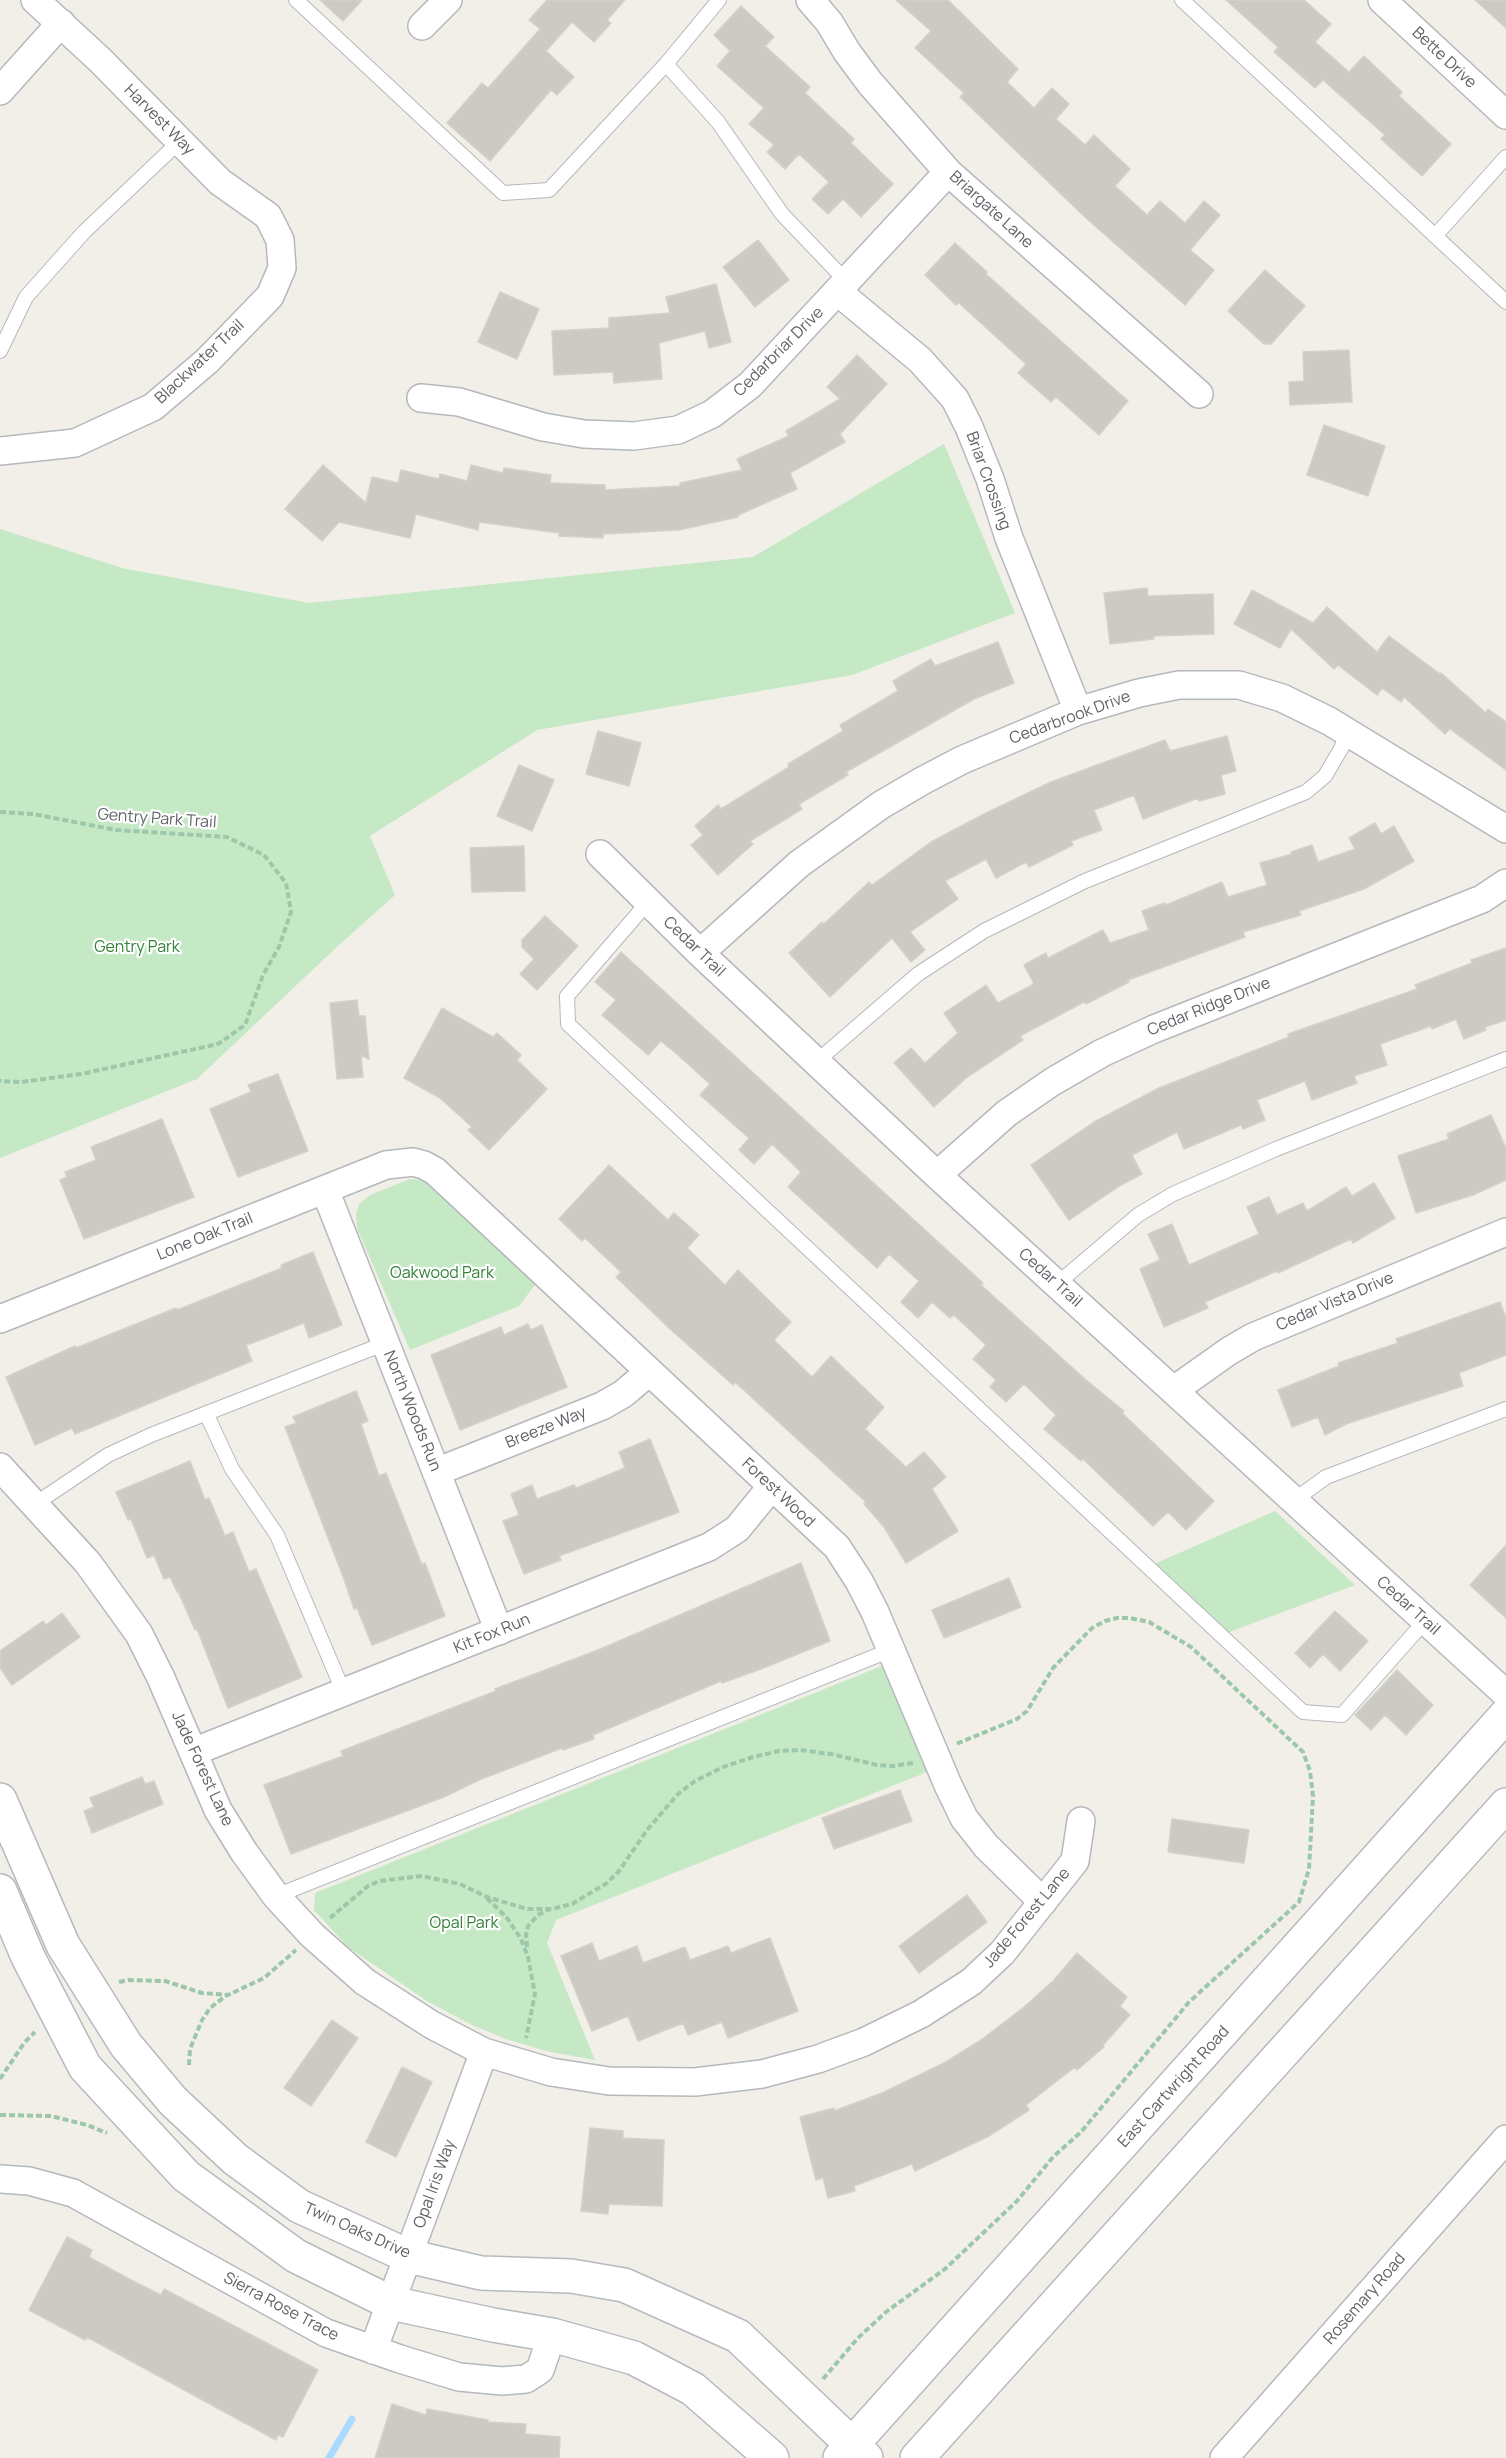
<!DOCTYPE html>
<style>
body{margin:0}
canvas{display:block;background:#f1efe8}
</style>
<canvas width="1506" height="2458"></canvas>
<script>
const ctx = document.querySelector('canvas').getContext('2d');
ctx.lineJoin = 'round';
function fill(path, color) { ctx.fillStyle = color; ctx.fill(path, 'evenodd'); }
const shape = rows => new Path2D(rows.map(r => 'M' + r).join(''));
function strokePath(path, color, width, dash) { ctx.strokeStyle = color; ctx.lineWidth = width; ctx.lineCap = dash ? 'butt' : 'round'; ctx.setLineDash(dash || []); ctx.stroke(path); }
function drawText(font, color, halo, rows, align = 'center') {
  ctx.font = font + ' Manrope,sans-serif'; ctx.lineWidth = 4.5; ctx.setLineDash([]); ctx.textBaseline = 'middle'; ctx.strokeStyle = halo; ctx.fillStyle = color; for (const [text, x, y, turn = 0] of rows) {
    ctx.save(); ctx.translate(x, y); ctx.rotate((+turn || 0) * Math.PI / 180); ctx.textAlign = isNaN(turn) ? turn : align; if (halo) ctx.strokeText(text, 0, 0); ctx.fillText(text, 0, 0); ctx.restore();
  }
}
const green = shape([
 [944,444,1015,613,852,675,537,730,370,836,395,895,340,944,197,1079,0,1158,0,529,122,568,309,603,753,557],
 [410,1179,423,1180,429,1184,537,1282,519,1306,410,1350,357,1228,356,1213,360,1203,370,1195],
 [1275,1511,1355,1585,1224,1634,1152,1565],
 [887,1664,932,1770,556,1920,547,1943,595,2060,546,2051,506,2039,472,2025,427,2001,348,1947,314,1910,315,1893]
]);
const stream = shape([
 [329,2458,352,2419]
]);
const building = shape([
 [320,0,362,0,343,21,320,0],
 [547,0,625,0,607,20,611,23,594,42,572,22,546,51,574,77,557,95,551,90,490,161,447,123,482,83,488,88,540,29,529,20,547,0],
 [896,0,948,0,1018,69,1007,82,1034,108,1052,88,1069,104,1056,119,1085,145,1094,135,1130,169,1115,186,1147,215,1160,201,1185,223,1204,201,1220,215,1190,250,1214,270,1185,305,1086,218,960,97,964,93,915,48,931,31,896,0],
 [1226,0,1304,0,1331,24,1315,42,1349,72,1364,56,1402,92,1399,96,1451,144,1422,176,1381,139,1385,135,1323,80,1315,88,1274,52,1278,47,1226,0],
 [1475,0,1506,0,1506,28,1475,0],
 [741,6,774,37,765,46,810,87,805,93,854,139,851,143,893,184,861,217,843,199,828,214,812,199,829,182,799,154,785,169,767,152,774,145,749,124,764,108,717,66,730,51,714,35,741,6],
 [758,240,789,280,755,307,723,267,758,240],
 [955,243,987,272,986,274,1128,401,1099,435,1056,397,1051,402,1018,373,1026,364,959,303,956,305,925,275,955,243],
 [1265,270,1305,306,1271,344,1264,344,1228,311,1265,270],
 [716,284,731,342,709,348,705,331,659,343,662,379,614,383,613,372,554,375,552,331,609,328,609,318,670,313,666,297,716,284],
 [500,292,539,309,517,359,478,342,500,292],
 [1349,350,1352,402,1290,405,1289,382,1304,381,1303,352,1349,350],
 [857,355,887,384,840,434,845,442,790,473,797,489,738,515,738,517,679,530,603,534,603,538,559,536,559,533,479,522,478,530,416,514,410,538,339,522,322,541,285,509,323,465,366,503,372,477,398,483,401,470,439,479,440,474,467,481,471,465,503,473,504,468,551,475,550,483,605,485,605,490,680,486,680,483,742,470,737,459,789,436,786,431,840,399,827,387,857,355],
 [1324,425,1385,446,1368,496,1307,475,1324,425],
 [1147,588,1148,596,1213,594,1214,634,1153,636,1154,639,1110,644,1104,593,1147,588],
 [1252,590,1313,623,1327,607,1377,652,1389,636,1440,674,1441,673,1486,713,1488,709,1506,722,1506,770,1450,729,1445,734,1404,697,1401,702,1382,688,1377,695,1338,665,1334,669,1291,629,1280,648,1234,624,1252,590],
 [998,642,1014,683,974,699,846,772,848,775,799,804,802,809,750,841,753,844,718,875,691,845,703,835,695,826,718,805,721,809,789,767,788,764,843,731,840,725,898,691,893,681,931,659,935,666,998,642],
 [598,731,641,743,629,786,586,774,598,731],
 [1227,736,1236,771,1221,775,1225,794,1199,801,1198,798,1143,819,1134,795,1094,810,1102,830,1071,841,1073,845,1029,867,1026,862,996,878,986,859,945,881,958,899,910,932,925,950,911,962,892,938,830,997,789,953,822,922,824,924,869,882,872,885,931,842,986,813,1051,782,1165,740,1170,751,1227,736],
 [519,765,554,780,532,831,497,816,519,765],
 [1375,823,1381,834,1394,826,1414,861,1364,889,1299,911,1301,915,1243,932,1245,937,1128,980,1129,982,1086,1004,1084,1002,1020,1036,1023,1040,966,1078,934,1107,894,1063,911,1048,925,1063,958,1033,944,1013,986,985,998,1003,1034,984,1024,965,1046,953,1048,958,1103,930,1110,943,1149,930,1142,911,1165,903,1166,905,1222,882,1228,897,1267,885,1260,863,1292,854,1291,852,1312,845,1318,862,1355,849,1349,838,1375,823],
 [524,846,525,891,472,892,470,848,524,846],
 [545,916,578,946,537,990,520,974,534,959,522,947,522,940,545,916],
 [1506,948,1506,1020,1485,1027,1486,1030,1464,1039,1456,1019,1432,1029,1431,1026,1380,1044,1387,1065,1354,1076,1357,1083,1312,1100,1305,1081,1257,1100,1265,1120,1243,1129,1241,1125,1184,1149,1177,1132,1132,1155,1142,1174,1121,1185,1069,1220,1031,1165,1094,1122,1159,1088,1289,1037,1288,1034,1417,989,1415,985,1472,963,1471,960,1506,948],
 [621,952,983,1283,981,1285,1086,1380,1124,1411,1122,1413,1214,1501,1186,1530,1168,1512,1153,1526,1083,1459,1081,1461,1044,1429,1056,1415,1024,1384,1006,1402,990,1387,996,1380,973,1359,986,1345,954,1315,950,1318,932,1302,918,1318,901,1302,919,1281,889,1254,877,1268,788,1187,801,1172,772,1144,754,1164,739,1150,749,1138,700,1095,710,1084,678,1055,661,1041,648,1055,602,1015,616,1000,595,982,621,952],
 [357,1000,359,1016,365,1016,369,1059,361,1055,363,1077,337,1079,330,1003,357,1000],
 [442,1008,493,1037,497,1033,521,1055,517,1060,547,1089,489,1150,468,1130,472,1127,440,1098,404,1078,442,1008],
 [278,1074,308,1151,238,1177,210,1109,251,1092,248,1085,278,1074],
 [1491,1115,1506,1148,1506,1180,1473,1195,1416,1213,1398,1156,1449,1139,1447,1134,1491,1115],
 [162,1119,194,1197,84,1239,60,1180,67,1177,65,1172,96,1160,91,1147,162,1119],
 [609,1165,668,1220,674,1213,699,1235,687,1248,725,1285,738,1270,791,1322,774,1340,812,1377,831,1356,884,1407,865,1429,906,1467,924,1452,946,1477,932,1489,958,1531,906,1563,884,1527,864,1504,866,1502,735,1382,733,1385,669,1328,616,1277,621,1272,585,1238,582,1241,559,1219,609,1165],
 [1374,1183,1395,1218,1353,1243,1351,1239,1278,1273,1277,1271,1205,1302,1208,1308,1164,1327,1140,1269,1160,1260,1148,1234,1172,1224,1189,1265,1259,1234,1247,1207,1269,1197,1277,1215,1303,1203,1307,1211,1346,1187,1352,1196,1374,1183],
 [313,1252,342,1325,309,1338,304,1323,255,1342,246,1345,252,1361,75,1434,72,1428,35,1445,6,1377,75,1346,76,1348,176,1308,177,1310,282,1268,281,1265,313,1252],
 [1500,1302,1506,1318,1506,1355,1459,1373,1463,1386,1346,1424,1325,1435,1318,1417,1292,1427,1278,1390,1339,1366,1338,1363,1398,1343,1396,1339,1500,1302],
 [528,1324,531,1330,542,1325,567,1387,460,1430,431,1355,501,1327,504,1335,528,1324],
 [356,1391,368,1421,361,1424,379,1476,386,1473,422,1565,425,1563,445,1616,372,1645,357,1608,354,1609,344,1579,285,1427,296,1423,293,1417,356,1391],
 [650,1439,679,1512,559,1556,561,1560,524,1574,503,1521,519,1515,511,1494,532,1485,537,1499,574,1485,576,1488,625,1468,619,1452,650,1439],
 [190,1461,205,1500,209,1498,225,1536,233,1532,249,1572,256,1569,302,1677,228,1708,197,1629,195,1630,178,1591,177,1592,170,1577,164,1579,154,1555,147,1558,131,1519,128,1520,116,1492,190,1461],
 [1506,1545,1506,1618,1470,1585,1506,1545],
 [801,1563,830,1641,761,1669,722,1683,721,1681,593,1735,594,1739,563,1750,562,1748,479,1780,444,1797,291,1854,264,1785,343,1756,341,1751,496,1691,495,1689,598,1650,801,1563],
 [1009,1578,1021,1607,944,1638,932,1610,1009,1578],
 [1335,1611,1368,1641,1340,1671,1323,1654,1310,1668,1295,1653,1335,1611],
 [62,1613,80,1637,12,1685,0,1668,0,1651,43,1621,46,1625,62,1613],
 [1397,1670,1433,1705,1406,1735,1385,1715,1371,1730,1355,1715,1397,1670],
 [142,1777,145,1784,154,1781,163,1804,92,1833,84,1811,94,1807,90,1798,142,1777],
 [900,1790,912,1821,834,1849,822,1818,900,1790],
 [1172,1819,1249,1830,1244,1863,1168,1852,1172,1819],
 [967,1895,987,1922,919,1973,899,1946,967,1895],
 [770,1938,798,2011,728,2038,722,2022,688,2035,683,2023,638,2041,628,2016,592,2031,561,1956,592,1943,599,1961,637,1946,643,1963,685,1947,690,1960,728,1946,731,1953,770,1938],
 [1077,1953,1127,1997,1120,2006,1130,2015,1103,2045,1104,2047,1077,2070,1075,2067,1026,2105,1029,2110,989,2136,915,2171,912,2164,854,2186,855,2191,828,2198,823,2178,816,2180,800,2117,834,2108,834,2111,882,2093,944,2063,981,2040,1024,2007,1053,1981,1077,1953],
 [332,2020,358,2038,311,2106,284,2088,332,2020],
 [402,2067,432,2082,396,2157,366,2142,402,2067],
 [590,2128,623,2131,623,2138,664,2140,662,2206,609,2204,608,2214,581,2211,590,2128],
 [67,2237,92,2250,89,2257,129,2279,161,2295,164,2289,318,2370,283,2437,278,2435,276,2440,87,2337,85,2340,29,2310,67,2237],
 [392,2404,426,2415,427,2409,488,2420,488,2422,526,2424,525,2434,560,2437,559,2458,375,2458,392,2404]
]);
const path = shape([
 [0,812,33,814,116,830,227,837,264,855,286,883,291,912,279,947,263,975,245,1025,218,1044,81,1074,21,1082,0,1081],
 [487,1898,507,1918,521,1939,528,1957,535,1994,526,2038],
 [330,1918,368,1886,379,1881,422,1876,460,1884,487,1897,527,1909,552,1909,572,1904,607,1883,619,1871,647,1830,678,1794,695,1781,723,1767,753,1757,779,1751,800,1750,831,1754,877,1765,893,1766,913,1763],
 [527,1947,526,1934,528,1926,538,1915,550,1909],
 [119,1982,128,1980,165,1981,202,1993,228,1995,264,1978,296,1950],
 [189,2065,190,2049,202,2020,210,2008,227,1995],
 [0,2079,24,2043,35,2032],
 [0,2115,51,2116,87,2125,107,2133],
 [823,2379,858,2338,886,2312,945,2269,1017,2201,1053,2157,1081,2132,1189,2002,1299,1902,1309,1869,1313,1796,1310,1771,1303,1752,1191,1647,1149,1622,1130,1618,1117,1618,1105,1621,1092,1628,1053,1668,1027,1711,1017,1719,956,1744]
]);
const lane = shape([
 [296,0,503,193,549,190,666,64,719,0],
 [1182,0,1506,302],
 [666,64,718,122,782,214,847,282],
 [1435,236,1506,157],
 [0,351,26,297,84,232,180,141],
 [648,902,567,996,568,1024,1303,1712,1342,1715,1425,1621],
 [816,1062,918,974,984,931,1085,881,1306,792,1325,776,1342,747,1346,731],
 [1057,1284,1138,1215,1173,1194,1276,1149,1506,1059],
 [206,1413,232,1469,277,1535,344,1693],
 [1293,1501,1326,1477,1506,1409],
 [35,1504,108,1455,151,1435,386,1343],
 [276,1896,891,1650]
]);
const street = shape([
 [810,0,829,22,847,52,870,83,948,172,1199,394],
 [1382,0,1506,115],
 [422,26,448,0],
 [0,91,61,23],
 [838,292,920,360,955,399,969,427,990,479,1009,538,1078,711],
 [421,398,459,402,543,427,584,434,634,436,678,430,712,414,750,385,948,172],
 [0,451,75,443,153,407,207,361,270,296,282,268,280,240,268,216,220,182,100,60,35,0],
 [600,854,700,953,937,1175,1506,1694],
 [700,953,799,864,881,805,922,781,962,760,1078,711,1139,693,1179,685,1239,685,1282,698,1329,721,1506,829],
 [937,1175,1007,1113,1052,1082,1102,1053,1154,1029,1482,899,1506,883],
 [325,1190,499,1631],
 [0,1319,386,1165,413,1162,424,1165,435,1171,837,1547,859,1581,875,1612,948,1785,964,1818,986,1846,1043,1902],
 [1174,1390,1229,1351,1253,1337,1506,1232],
 [0,1467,88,1563,139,1634,161,1678,218,1810,244,1852,276,1896,312,1935,365,1982,432,2025,484,2052,551,2072,609,2081,695,2082,762,2074,818,2059,864,2042,921,2014,971,1982,1002,1953,1075,1861,1081,1821],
 [436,1472,602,1406,623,1394,649,1372],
 [193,1752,709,1547,737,1529,772,1486],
 [0,2179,29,2181,73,2193,326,2333,400,2359,459,2377,502,2381,526,2379,540,2370,552,2335],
 [373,2350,484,2052],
 [1224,2458,1506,2139]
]);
const secondary = shape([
 [0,1800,63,1945,126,2045,173,2101,235,2159,299,2206,408,2256,481,2273,571,2276,624,2285,738,2336,866,2458],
 [0,1891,28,1957,85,2067,186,2176,296,2256,391,2303,493,2325,552,2335,634,2358,693,2389,772,2458],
 [840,2458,1506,1715],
 [917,2458,1506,1805]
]);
const streetNames = [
 ["Bette Drive",1444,58,43],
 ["Harvest Way",159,120,45],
 ["Briargate Lane",991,210,42],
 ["Cedarbriar Drive",779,352,-45],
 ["Blackwater Trail",200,362,-43],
 ["Briar Crossing",988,481,70],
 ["Cedarbrook Drive",1070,718,-20],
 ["Gentry Park Trail",157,819,4],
 ["Cedar Trail",694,947,44],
 ["Cedar Ridge Drive",1209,1007,-22],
 ["Lone Oak Trail",205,1237,-22],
 ["Cedar Trail",1050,1278,42],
 ["Cedar Vista Drive",1335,1302,-23],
 ["North Woods Run",412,1411,68],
 ["Breeze Way",546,1428,-22],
 ["Forest Wood",778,1493,43],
 ["Cedar Trail",1408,1606,42],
 ["Kit Fox Run",492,1634,-22],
 ["Jade Forest Lane",202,1769,65],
 ["Jade Forest Lane",1027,1918,-50],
 ["East Cartwright Road",1174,2087,-48],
 ["Opal Iris Way",435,2184,-70],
 ["Twin Oaks Drive",357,2231,24],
 ["Rosemary Road",1365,2299,-49],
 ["Sierra Rose Trace",281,2307,28]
];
const parkNames = [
 ["Gentry Park",137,948],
 ["Oakwood Park",442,1274],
 ["Opal Park",464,1924]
];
fill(green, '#c5e8c5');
strokePath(stream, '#aadaff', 7);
fill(building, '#cccac5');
strokePath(building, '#d6d1c6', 1.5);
strokePath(lane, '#b5b8bc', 16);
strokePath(street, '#b5b8bc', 30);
strokePath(secondary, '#b6babf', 36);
strokePath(path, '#9cc7a9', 4, [6, 3]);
strokePath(lane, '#fff', 14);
strokePath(street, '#fff', 27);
strokePath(secondary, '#fff', 33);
drawText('16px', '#5f6368', '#fff', streetNames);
drawText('16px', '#348238', '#fff', parkNames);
</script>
